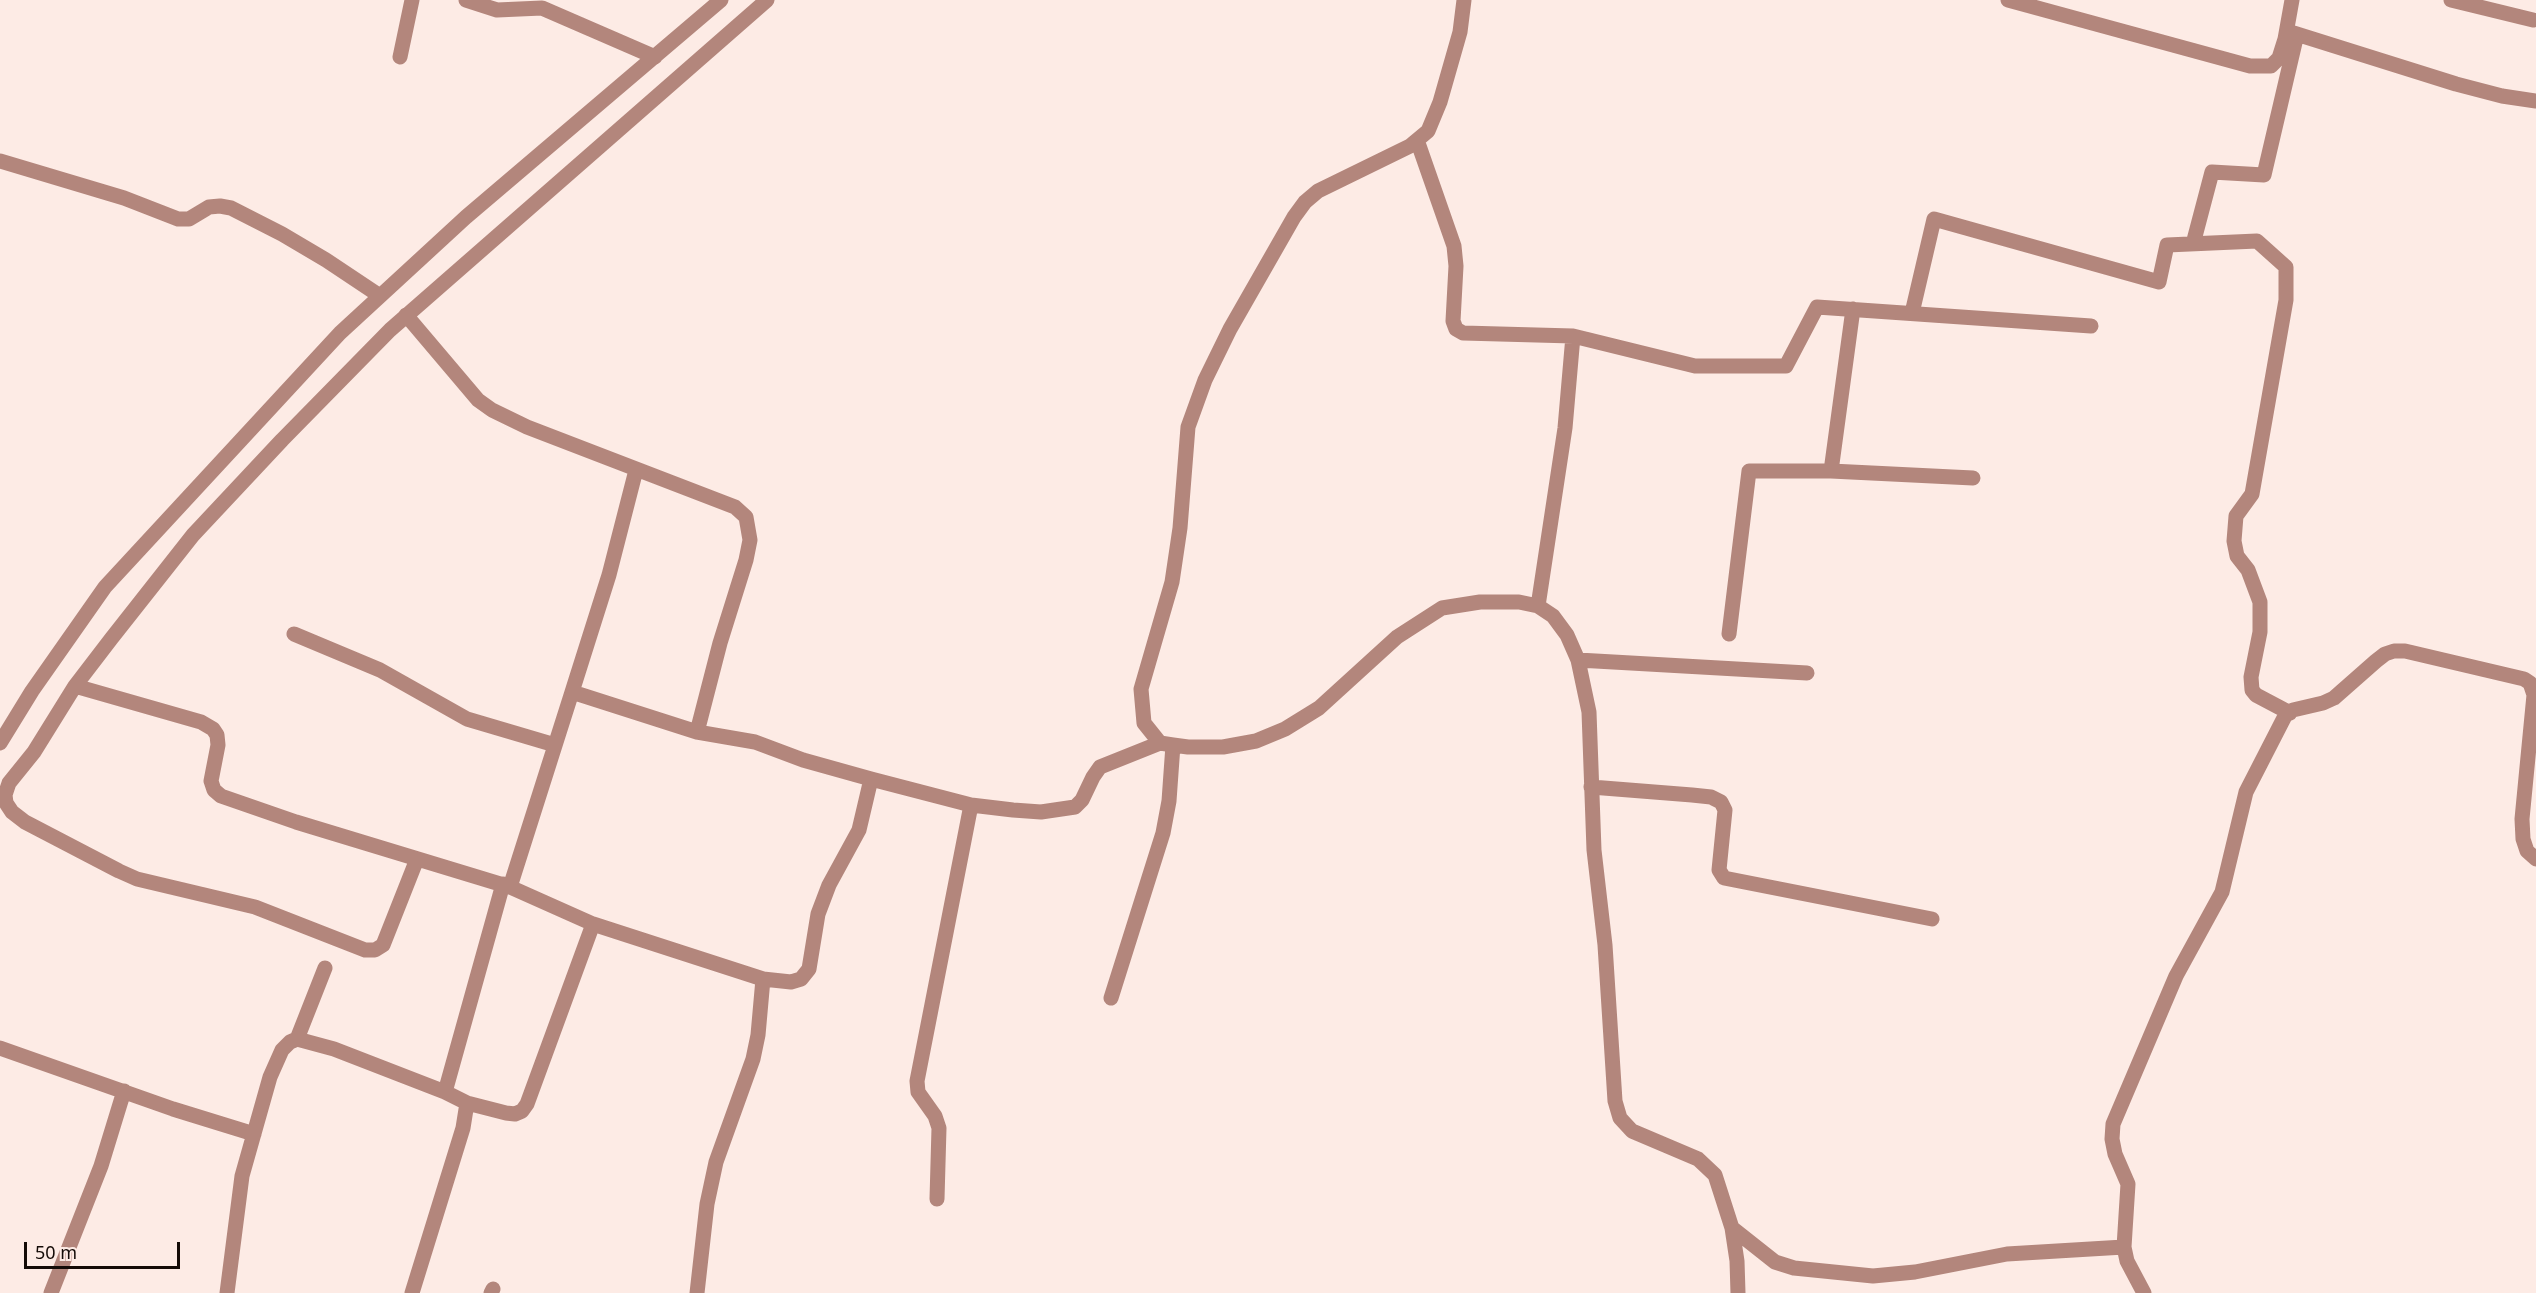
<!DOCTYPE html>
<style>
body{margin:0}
#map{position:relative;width:2536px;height:1293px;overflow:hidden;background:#fdebe5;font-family:"Noto Sans",sans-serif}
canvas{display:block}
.scale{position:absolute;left:24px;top:1242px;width:156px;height:27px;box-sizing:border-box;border:3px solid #140b07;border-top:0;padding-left:8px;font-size:18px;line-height:21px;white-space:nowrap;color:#140b07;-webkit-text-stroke:4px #fdebe5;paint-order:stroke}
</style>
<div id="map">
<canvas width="2536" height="1293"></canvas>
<div class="scale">50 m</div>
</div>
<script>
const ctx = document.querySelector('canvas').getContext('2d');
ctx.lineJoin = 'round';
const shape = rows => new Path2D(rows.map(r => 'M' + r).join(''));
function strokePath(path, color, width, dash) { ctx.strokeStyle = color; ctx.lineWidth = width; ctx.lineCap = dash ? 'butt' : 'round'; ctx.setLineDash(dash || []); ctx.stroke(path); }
const minor = shape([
 [466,0,497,10,542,8,655,57],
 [1464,0,1460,32,1440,102,1428,131,1410,146,1318,191,1305,202,1294,217,1230,329,1205,380,1188,427,1180,528,1172,582,1141,689,1144,723,1160,743,1173,745,1188,747,1223,747,1256,741,1285,729,1319,708,1397,637,1442,608,1480,602,1519,602,1538,606,1553,616,1567,635,1578,660,1589,712,1594,850,1605,945,1615,1101,1620,1118,1632,1131,1698,1159,1715,1175,1732,1228,1737,1261,1738,1293],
 [2008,0,2250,66,2271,66,2279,58,2285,39,2292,0],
 [2451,0,2533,20],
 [2287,31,2456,84,2502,96,2536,101],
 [400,57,412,0],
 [1417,140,1454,246,1456,266,1453,321,1456,329,1463,333,1573,336,1695,366,1786,366,1817,307,2091,326],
 [0,161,124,198,178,219,189,219,209,207,220,206,231,208,282,234,326,260,380,296],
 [2193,244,2212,172,2264,175,2297,34],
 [1853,309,1831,471,1973,478],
 [1912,313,1934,219,2159,282,2167,245,2257,241,2286,267,2286,300,2252,494,2236,516,2234,541,2237,556,2248,570,2260,602,2260,632,2251,677,2252,690,2256,695,2290,713],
 [406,315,478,400,492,410,527,427,735,507,746,517,750,540,746,560,720,643,697,732],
 [1538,606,1565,428,1573,336],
 [294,634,380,670,467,719,555,745],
 [1729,634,1749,471,1831,471],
 [1578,660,1807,673],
 [75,686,201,722,213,729,217,735,218,745,211,781,214,790,221,796,296,822,510,887,572,692,697,732,755,742,803,760,871,779,971,805,1013,810,1041,812,1075,807,1082,800,1093,777,1100,767,1160,743],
 [572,692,609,575,636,470],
 [0,743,32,691,105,587,340,333,466,217,721,0],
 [1591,787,1692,795,1711,797,1721,802,1725,810,1719,870,1724,878,1932,919],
 [417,859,383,945,375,950,365,950,255,907,137,879,119,871,25,822,12,812,6,803,5,795,9,783,34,752,75,686,111,639,193,535,282,440,390,330,767,0],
 [510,887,593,924,763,979,791,982,801,979,809,969,818,914,829,885,859,830,871,779],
 [1111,998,1163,833,1169,801,1173,745],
 [297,1039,325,968],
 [0,1048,173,1109,254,1134],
 [467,1103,506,1113,515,1114,522,1111,527,1104,593,924],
 [937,1199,939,1128,935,1116,918,1092,917,1081,971,805],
 [1732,1228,1775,1262,1794,1268,1873,1276,1915,1272,2007,1254,2124,1247],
 [51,1293,101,1166,124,1091],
 [227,1293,242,1176,270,1077,282,1050,290,1042,297,1039,334,1049,445,1092],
 [412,1293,463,1128,467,1103,445,1092,503,884],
 [491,1293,493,1289],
 [697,1293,707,1204,716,1162,753,1059,758,1035,763,979],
 [2144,1293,2127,1261,2124,1247,2128,1184,2115,1154,2112,1139,2113,1124,2176,976,2222,892,2246,792,2285,716,2293,710,2323,703,2334,698,2376,661,2385,654,2394,651,2405,651,2524,679,2530,683,2534,695,2522,819,2523,839,2527,851,2536,859]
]);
strokePath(minor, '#b3867c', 15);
</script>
